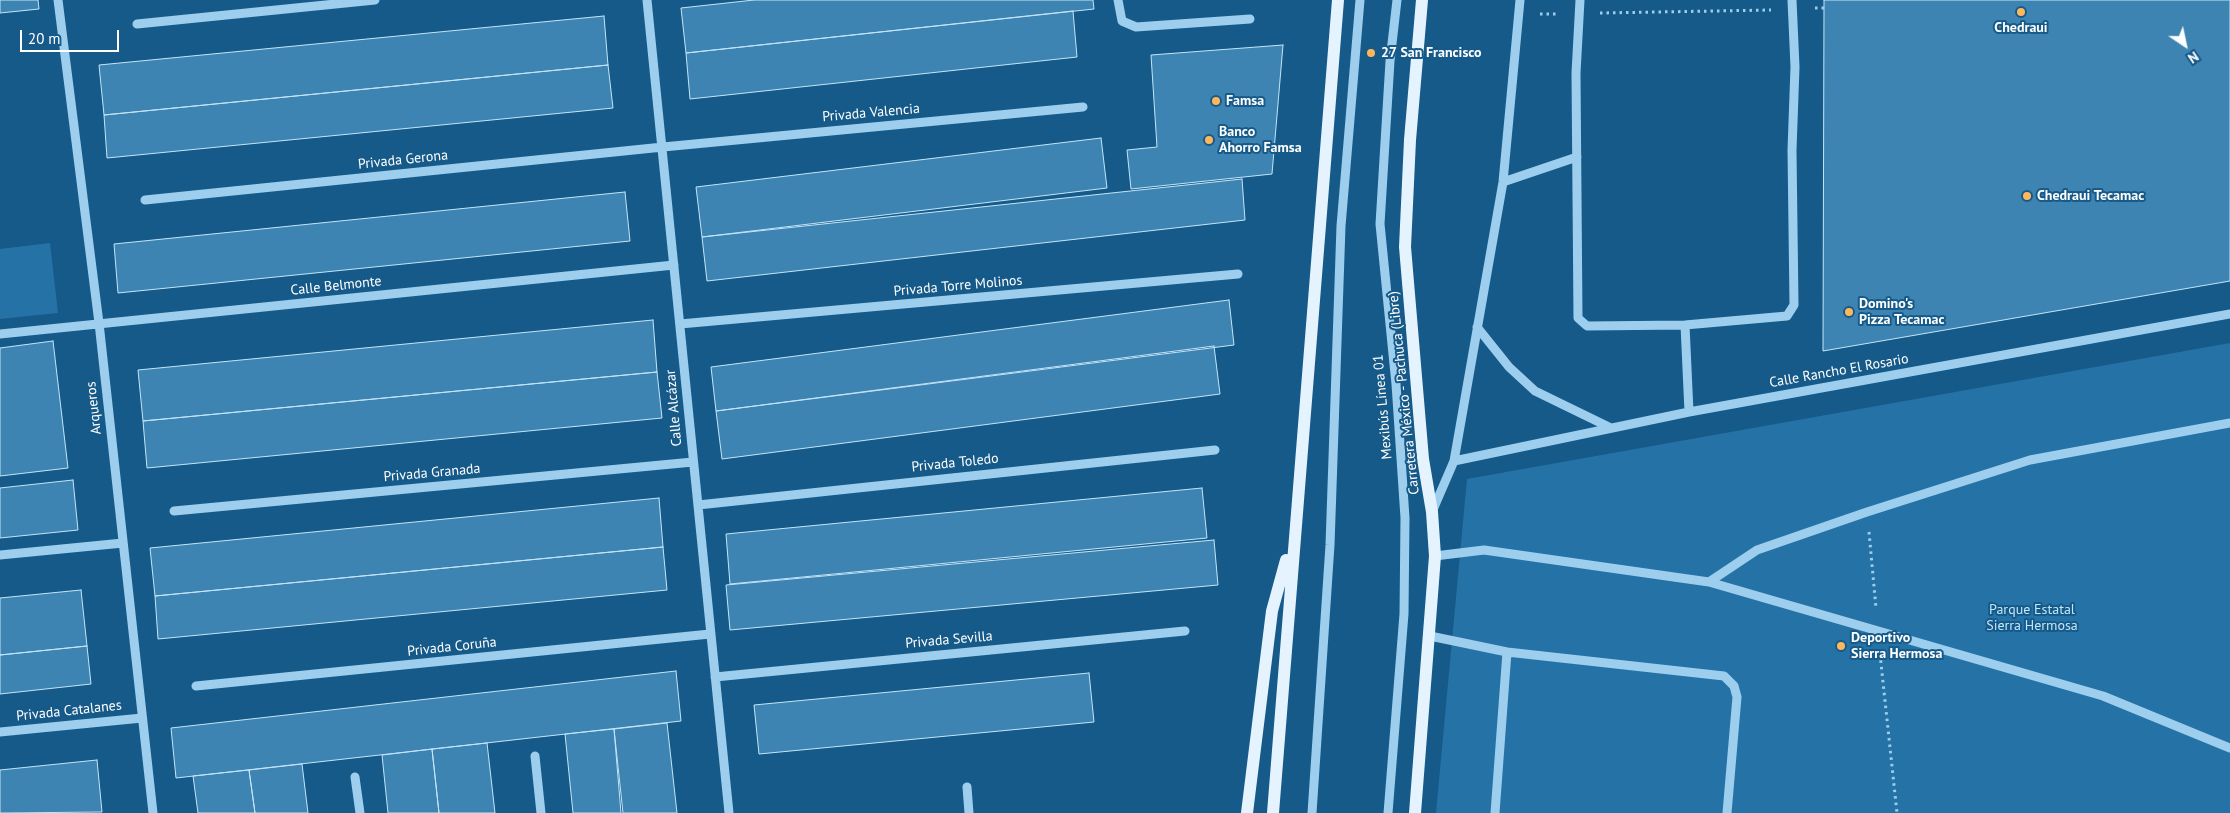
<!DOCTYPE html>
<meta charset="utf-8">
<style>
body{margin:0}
#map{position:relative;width:2230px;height:813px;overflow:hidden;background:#165a89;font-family:"PT Sans",sans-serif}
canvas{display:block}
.north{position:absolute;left:2160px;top:20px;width:50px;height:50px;-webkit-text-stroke:4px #165a89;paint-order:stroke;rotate:146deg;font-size:14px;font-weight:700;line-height:20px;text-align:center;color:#fff}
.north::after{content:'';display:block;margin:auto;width:18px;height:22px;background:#fff;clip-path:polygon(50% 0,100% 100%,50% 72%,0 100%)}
.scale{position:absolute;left:20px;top:30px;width:99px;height:22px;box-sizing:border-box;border:2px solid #fff;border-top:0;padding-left:6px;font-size:15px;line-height:18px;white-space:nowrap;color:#fff;-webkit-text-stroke:4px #165a89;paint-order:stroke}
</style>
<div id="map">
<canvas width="2230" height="813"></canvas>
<div class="north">N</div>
<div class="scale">20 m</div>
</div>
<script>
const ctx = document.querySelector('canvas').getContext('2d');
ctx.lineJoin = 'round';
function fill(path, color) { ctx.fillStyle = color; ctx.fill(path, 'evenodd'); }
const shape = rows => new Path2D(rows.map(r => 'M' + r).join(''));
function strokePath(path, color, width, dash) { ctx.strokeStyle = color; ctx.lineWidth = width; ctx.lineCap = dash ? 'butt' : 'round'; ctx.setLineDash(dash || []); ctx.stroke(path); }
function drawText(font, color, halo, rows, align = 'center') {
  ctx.font = font + ' "PT Sans",sans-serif'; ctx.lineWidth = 4; ctx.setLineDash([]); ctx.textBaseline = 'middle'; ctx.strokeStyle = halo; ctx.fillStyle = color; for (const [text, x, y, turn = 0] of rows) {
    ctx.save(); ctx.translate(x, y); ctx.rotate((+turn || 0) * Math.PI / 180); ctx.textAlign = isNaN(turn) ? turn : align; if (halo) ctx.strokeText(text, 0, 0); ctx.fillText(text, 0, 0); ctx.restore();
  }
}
const green = shape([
 [50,243,58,313,0,319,0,249],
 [2230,343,2230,813,1436,813,1467,479]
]);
const building = shape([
 [0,0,38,0,39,9,0,13,0,0],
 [754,0,1093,0,1094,9,686,53,681,8,754,0],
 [1824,0,2230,0,2230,281,1823,351,1824,0],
 [1073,11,1077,57,690,99,686,53,1073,11],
 [604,16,608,65,104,115,99,65,604,16],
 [1283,45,1272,174,1131,189,1127,150,1157,147,1151,55,1283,45],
 [608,65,613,108,107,158,104,115,608,65],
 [1101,138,1107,188,702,237,696,187,1101,138],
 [1242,179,1245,220,707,281,702,237,1242,179],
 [625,192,630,241,118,293,114,244,625,192],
 [1229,300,1234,345,716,411,711,367,1229,300],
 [653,320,657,372,143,421,138,370,653,320],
 [53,341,68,468,0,476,0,348,53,341],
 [1214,346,1220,394,722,459,716,411,1214,346],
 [657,372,662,418,147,468,143,421,657,372],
 [73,480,78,530,0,538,0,488,73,480],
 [1202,488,1207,538,730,584,726,534,1202,488],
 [659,498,663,547,155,596,150,548,659,498],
 [1214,540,1218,585,730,630,726,585,1214,540],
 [663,547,667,590,158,639,155,596,663,547],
 [81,590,87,646,0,655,0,598,81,590],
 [87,646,91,684,0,694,0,655,87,646],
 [676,671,681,721,176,778,171,728,676,671],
 [1089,673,1094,722,759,754,754,705,1089,673],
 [667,723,677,813,623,813,614,729,667,723],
 [614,729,621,813,573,813,565,734,614,729],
 [487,743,495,813,439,813,432,749,487,743],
 [432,749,439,813,388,813,382,755,432,749],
 [97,760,102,812,0,813,0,770,97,760],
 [302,764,308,813,255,813,249,770,302,764],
 [249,770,255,813,198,813,193,776,249,770]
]);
const path = shape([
 [1815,8,1824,8],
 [1600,13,1771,10],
 [1540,14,1558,14],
 [1869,532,1876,608],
 [1880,654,1897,813]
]);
const minor = shape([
 [58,0,99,323,153,813],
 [647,0,729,813],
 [1118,0,1122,21,1136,27,1250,19],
 [1580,0,1576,73,1578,318,1587,326,1685,325,1787,316,1794,305,1792,150,1795,67,1792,0],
 [137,24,375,0],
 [1503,182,1577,157],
 [145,200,663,147,1083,107],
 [680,324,1238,274],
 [1685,325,1689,412],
 [1477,327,1509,367,1535,391,1611,428],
 [0,334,674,265],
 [1454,461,1689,412,2230,314],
 [698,505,1215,450],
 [174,511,693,462],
 [1432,512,1454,461,1503,182,1520,0],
 [0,555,123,543],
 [1435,556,1484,550,1709,582,1757,550,1867,512,2030,460,2230,423],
 [1709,582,2103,696,2230,748],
 [1430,636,1507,652,1724,676,1734,686,1737,697,1727,813],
 [715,677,1185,631],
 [196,686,710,634],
 [0,732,142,718],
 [535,756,541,813],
 [355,777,360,813],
 [967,787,969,813],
 [1312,813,1330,545,1341,226,1360,0],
 [1388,813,1404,614,1405,518,1396,384,1380,224,1390,61,1397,0],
 [1495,813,1507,652]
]);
const major = shape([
 [1247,813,1272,611,1286,560],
 [1273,813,1338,0],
 [1415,813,1435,556,1432,512,1423,459,1405,247,1410,140,1422,0]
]);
const markers = [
 [2021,12,5,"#ffb75b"],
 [1371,53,5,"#ffb75b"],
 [1216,101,5,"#ffb75b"],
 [1209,140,5,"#ffb75b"],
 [2027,196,5,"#ffb75b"],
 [1849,312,5,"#ffb75b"],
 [1841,646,5,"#ffb75b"]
];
const poiNames = [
 ["Chedraui",2021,28,"center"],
 ["27 San Francisco",1381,53],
 ["Famsa",1226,101],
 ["Banco",1219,132],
 ["Ahorro Famsa",1219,148],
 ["Chedraui Tecamac",2037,196],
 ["Domino's",1859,304],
 ["Pizza Tecamac",1859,320],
 ["Deportivo",1851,638],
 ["Sierra Hermosa",1851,654]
];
const streetNames = [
 ["Privada Valencia",871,113,-5],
 ["Privada Gerona",403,160,-6],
 ["Calle Belmonte",336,286,-6],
 ["Privada Torre Molinos",958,286,-5],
 ["Calle Rancho El Rosario",1839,371,-10],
 ["Carretera México - Pachuca (Libre)",1404,393,-96],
 ["Mexibús Línea 01",1383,407,-95],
 ["Arqueros",94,408,-96],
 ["Calle Alcázar",674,408,-95],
 ["Privada Toledo",955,463,-6],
 ["Privada Granada",432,473,-5],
 ["Privada Sevilla",949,640,-5],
 ["Privada Coruña",452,647,-6],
 ["Privada Catalanes",69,711,-6]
];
const parkNames = [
 ["Parque Estatal",2032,610],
 ["Sierra Hermosa",2032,626]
];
fill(green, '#2573a6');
fill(building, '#3e84b2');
strokePath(building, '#c3e5fa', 1);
strokePath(path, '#9dceee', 3, [2.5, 4]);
strokePath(minor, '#9dceee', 9);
strokePath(major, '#e5f3ff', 12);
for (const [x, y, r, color] of markers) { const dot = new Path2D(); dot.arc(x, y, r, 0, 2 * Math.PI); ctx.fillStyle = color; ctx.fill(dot); strokePath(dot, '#165a89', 2); }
drawText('bold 14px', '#fff', '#165a89', poiNames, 'left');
drawText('14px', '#fff', '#165a89', streetNames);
drawText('14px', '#c3e5fa', '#165a89', parkNames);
</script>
